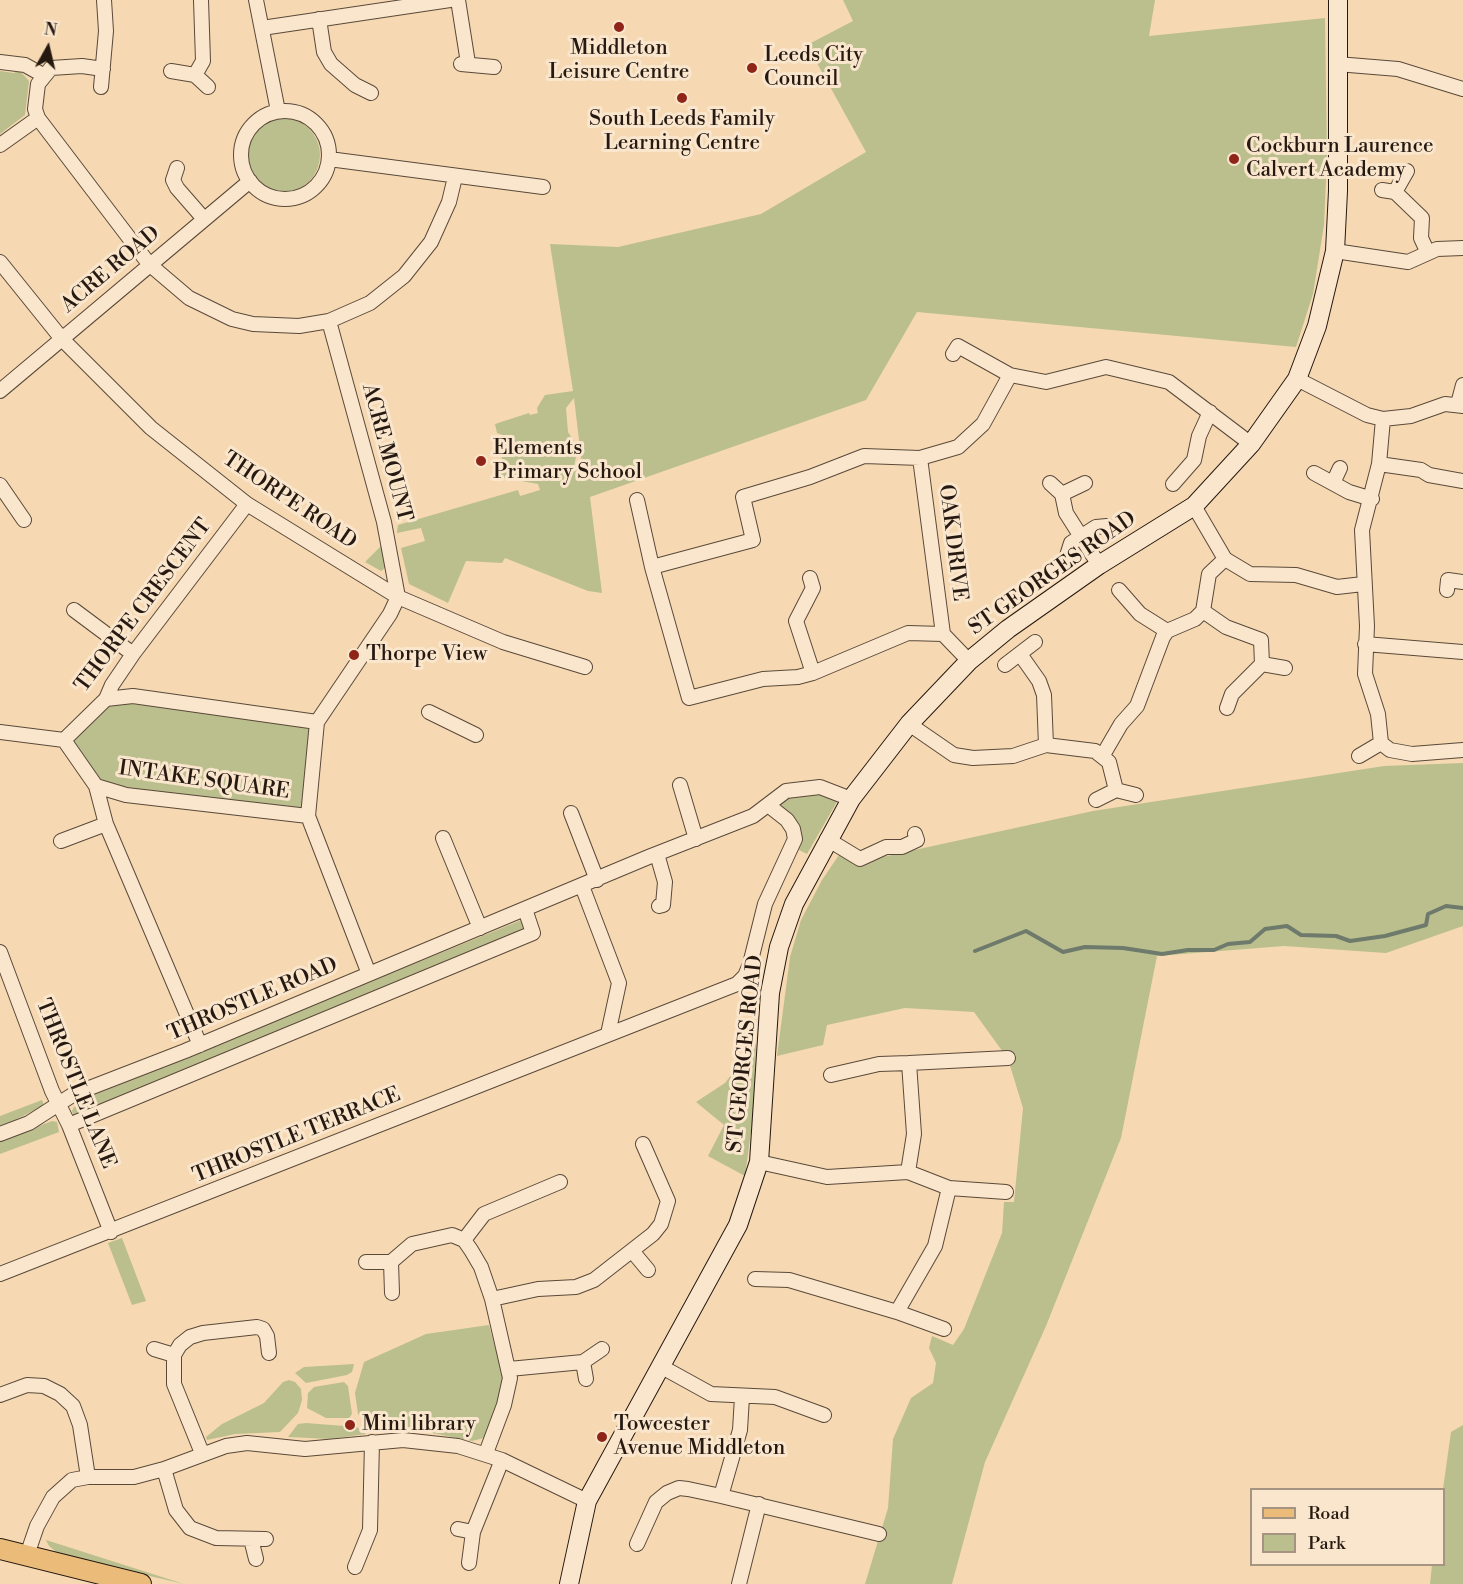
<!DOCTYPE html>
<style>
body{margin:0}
#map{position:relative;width:1463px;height:1584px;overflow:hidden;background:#f6d9b2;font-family:"Libre Bodoni",serif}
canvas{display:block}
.legend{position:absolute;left:1250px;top:1488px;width:195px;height:78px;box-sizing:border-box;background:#f9e6cd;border:2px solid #a59482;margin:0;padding:8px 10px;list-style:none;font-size:18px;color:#261911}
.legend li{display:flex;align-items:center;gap:12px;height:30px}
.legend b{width:30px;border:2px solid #a59482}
.north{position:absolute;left:18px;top:18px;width:60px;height:60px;-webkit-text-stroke:4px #f9e6cd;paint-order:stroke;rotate:8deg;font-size:16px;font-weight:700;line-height:24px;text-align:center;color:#261911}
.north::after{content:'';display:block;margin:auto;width:21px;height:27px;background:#261911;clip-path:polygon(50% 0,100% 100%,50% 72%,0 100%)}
</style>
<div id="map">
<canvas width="1463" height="1584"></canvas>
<ul class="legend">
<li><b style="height:8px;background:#ebbc79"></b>Road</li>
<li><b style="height:16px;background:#bbbf8d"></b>Park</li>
</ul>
<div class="north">N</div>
</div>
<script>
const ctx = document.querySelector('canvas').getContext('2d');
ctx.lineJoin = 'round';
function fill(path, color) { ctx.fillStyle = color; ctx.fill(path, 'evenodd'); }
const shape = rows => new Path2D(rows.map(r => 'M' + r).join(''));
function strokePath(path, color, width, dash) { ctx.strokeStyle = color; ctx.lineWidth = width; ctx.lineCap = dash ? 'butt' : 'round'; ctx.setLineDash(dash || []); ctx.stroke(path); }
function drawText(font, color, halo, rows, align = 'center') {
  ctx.font = font + ' "Libre Bodoni",serif'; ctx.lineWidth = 6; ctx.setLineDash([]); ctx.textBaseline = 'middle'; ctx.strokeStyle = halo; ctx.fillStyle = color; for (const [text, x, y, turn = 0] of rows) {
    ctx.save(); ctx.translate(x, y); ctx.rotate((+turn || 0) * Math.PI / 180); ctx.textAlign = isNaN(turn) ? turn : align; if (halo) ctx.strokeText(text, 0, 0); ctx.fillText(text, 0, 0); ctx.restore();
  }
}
const green = shape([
 [843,0,1155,0,1149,36,1325,18,1327,159,1324,225,1313,294,1296,347,917,312,866,400,590,497,602,593,588,591,505,558,502,563,466,561,448,603,409,584,401,548,425,541,421,528,397,533,398,525,518,490,520,496,540,490,538,484,499,477,505,436,497,433,495,424,529,413,530,415,538,413,537,408,545,395,573,391,550,244,618,247,761,214,866,152,807,45,853,21],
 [574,398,582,465,573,471,578,448,568,432,566,408],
 [19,70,29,81,25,115,0,134,0,71,14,73],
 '246 155a37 37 0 1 1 74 0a37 37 0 1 1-74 0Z',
 [381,546,389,565,381,571,365,562],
 [106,699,317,722,308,816,96,786,64,740],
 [1463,763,1463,926,1386,953,1284,946,1157,956,1121,1138,1046,1326,985,1462,952,1584,865,1584,888,1508,893,1439,911,1398,933,1383,936,1363,929,1348,932,1336,953,1345,964,1329,1002,1233,1004,1202,1014,1202,1023,1108,1008,1059,974,1012,905,1008,827,1025,823,1045,777,1056,790,957,801,920,822,880,843,849,860,859,887,856,1093,811,1384,766],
 [818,792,838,800,807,854,799,850,799,838,776,805,792,795],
 [524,919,527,926,522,934,74,1117,72,1111,74,1107,97,1093],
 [756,1044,754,1109,745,1176,708,1156,724,1125,696,1102,725,1083,743,1059,746,1049],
 [42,1100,44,1105,0,1128,0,1116],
 [52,1121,57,1122,59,1132,0,1154,0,1141],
 [122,1238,146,1301,132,1305,108,1243],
 [489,1325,503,1377,502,1395,484,1438,472,1441,427,1432,377,1432,358,1414,355,1393,364,1362,426,1334],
 [354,1364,352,1372,347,1375,306,1383,295,1373,304,1367],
 [289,1380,295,1382,301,1389,302,1400,298,1413,280,1432,235,1434,207,1440,206,1437,222,1424,264,1403,283,1382],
 [344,1382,348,1386,352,1414,349,1418,326,1418,307,1408,308,1393,314,1387],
 [306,1423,357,1427,366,1434,330,1439,288,1437,298,1424],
 [1463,1425,1463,1584,1430,1584,1432,1565,1444,1564,1443,1489,1451,1432],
 [46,1540,184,1584,60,1555,49,1546]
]);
const stream = shape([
 [975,951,1026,931,1063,952,1085,947,1123,948,1162,954,1188,950,1214,950,1228,944,1250,942,1265,929,1287,926,1301,935,1336,936,1350,941,1385,936,1426,925,1428,914,1446,906,1463,908]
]);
const street = shape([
 [256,0,278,111],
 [458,0,468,63],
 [319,19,324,52,331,64,355,85,371,93],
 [262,28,450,0],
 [0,62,25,65,43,75],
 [461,64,494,67],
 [1337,64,1398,69,1463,89],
 [103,69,82,66,51,68,38,84,35,109,38,118,149,264,189,298,232,319,253,324,299,326,329,321,370,303,404,276,431,242,449,202,455,177],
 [171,71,195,75,208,87],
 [195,75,203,61,201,0],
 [101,87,106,31,104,0],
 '241 155a44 44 0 1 1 88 0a44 44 0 1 1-88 0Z',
 [0,145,38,118],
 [329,159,543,187],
 [177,168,173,180,177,188,204,219],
 [1382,190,1395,192,1422,218,1421,238,1428,253],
 [1395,192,1407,171],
 [1335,251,1408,262,1437,249,1463,248],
 [0,262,62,339,151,428,247,504,398,597,503,642,585,667],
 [329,321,384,522,398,597],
 [953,354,958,346,1010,375],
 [1297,379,1367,415,1383,419,1411,416,1445,404,1463,406],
 [0,391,250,181],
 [1458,404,1463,385],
 [920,458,943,634],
 [1379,464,1421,470,1429,475,1463,481],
 [1314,473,1349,492,1372,499],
 [1050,483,1062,494,1066,513,1099,565],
 [1333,483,1340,468],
 [1173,484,1194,460,1199,436,1210,412],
 [0,485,24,520],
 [1062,494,1085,483],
 [637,500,652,567,689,698,763,679,798,677,813,673,908,633,943,634,969,661],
 [1194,506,1225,559,1250,574,1296,575,1337,587,1363,584],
 [652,567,753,540,743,497,810,477,864,456,920,458,958,447,983,424,1010,375,1046,382,1106,367,1169,382,1251,444],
 [1055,567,1066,559,1071,543,1096,527,1107,526],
 [810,578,813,588,796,621,813,673],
 [1119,590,1140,614,1167,631],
 [1447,590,1448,580,1463,582],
 [74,610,133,654],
 [1203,611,1226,627,1261,640,1262,664,1232,694,1227,708],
 [1365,644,1463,652],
 [1020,654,1039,681,1044,695,1046,745],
 [1262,664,1285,668],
 [1005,665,1035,642],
 [106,699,133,696,317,722],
 [429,712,476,735],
 [909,724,954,755,973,758,1013,756,1046,745,1095,751,1109,762,1116,790,1136,795],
 [0,732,64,740],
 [1381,743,1378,714,1365,674,1367,626,1362,530,1379,464,1383,419],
 [1381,743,1390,750,1412,754,1463,750],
 [1103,755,1121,724,1137,706,1163,637,1167,631,1195,619,1203,611,1209,574,1225,559],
 [1359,756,1381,743],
 [680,785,696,839],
 [96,786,126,795,308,816],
 [1096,800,1116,790],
 [571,813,597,880],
 [443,838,480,928],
 [827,839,860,859,886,847,902,847,917,840,915,834],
 [61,841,106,824],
 [657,854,665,882,663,905,659,906],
 [582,886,619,983,608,1034],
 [0,952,52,1091,69,1125,111,1232],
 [369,974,308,816,317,722,390,614,398,597],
 [200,1045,106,824,96,786,64,740,106,699,112,685,133,654,247,504],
 [909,1063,1008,1058],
 [831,1075,879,1064,909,1063,914,1134,908,1172],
 [69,1125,533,933,525,909],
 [0,1134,29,1123,74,1094,185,1051,651,856,753,816,786,791,820,787,851,799],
 [759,1162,827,1177,908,1172,949,1188,1006,1192],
 [464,1240,484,1214,560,1182],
 [633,1252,648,1270],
 [366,1262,391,1262],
 [0,1274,737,984,745,976,750,964,765,904,795,839,793,829,787,820,768,805],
 [755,1279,789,1280,897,1312,935,1246,949,1188],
 [392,1293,391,1262,412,1244,452,1235,464,1240,471,1250,481,1267,492,1299,510,1378,504,1405,486,1453],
 [492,1299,538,1289,576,1287,594,1280,653,1234,661,1224,668,1201,643,1144],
 [897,1312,944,1329],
 [154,1349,174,1355],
 [583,1362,586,1379],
 [662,1367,711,1394,775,1397,824,1415],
 [509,1369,583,1362,602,1349],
 [0,1395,27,1385,44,1386,60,1394,73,1406,80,1425,88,1477],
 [202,1453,174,1384,174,1355,180,1345,190,1337,203,1333,257,1327,263,1329,267,1336,269,1353],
 [164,1469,176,1510,190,1528,216,1538,266,1539],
 [721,1496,879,1534],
 [458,1529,473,1532],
 [251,1539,256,1559],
 [637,1544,656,1502,667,1493,679,1488,688,1489,721,1496,740,1430,742,1397],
 [27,1555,37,1526,53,1497,72,1480,88,1477,134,1477,164,1469,226,1446,247,1443,305,1449,403,1440,458,1446,502,1460,587,1501],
 [469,1563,473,1532,502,1460],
 [355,1567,370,1530,372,1442],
 [739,1584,759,1504]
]);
const secondary = shape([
 [569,1584,587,1501,738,1225,759,1162,770,993,779,947,794,904,851,799,909,724,969,661,1008,629,1099,565,1194,506,1251,444,1297,379,1317,326,1335,251,1338,191,1338,0]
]);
const primary = shape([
 [0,1549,141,1584]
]);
const markers = [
 [619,27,6,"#8f2418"],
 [752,68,6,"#8f2418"],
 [682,98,6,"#8f2418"],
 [1234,159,6,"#8f2418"],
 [481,461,6,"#8f2418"],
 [354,655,6,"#8f2418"],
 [350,1425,6,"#8f2418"],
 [602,1437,6,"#8f2418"]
];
const poiNames = [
 ["Middleton",619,49,"center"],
 ["Leisure Centre",619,73,"center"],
 ["Leeds City",764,56],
 ["Council",764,80],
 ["South Leeds Family",682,120,"center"],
 ["Learning Centre",682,144,"center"],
 ["Cockburn Laurence",1246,147],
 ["Calvert Academy",1246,171],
 ["Elements",493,449],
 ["Primary School",493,473],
 ["Thorpe View",366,655],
 ["Mini library",362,1425],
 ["Towcester",614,1425],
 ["Avenue Middleton",614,1449]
];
const streetNames = [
 ["ACRE ROAD",111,270,-40],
 ["ACRE MOUNT",386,453,75],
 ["THORPE ROAD",289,501,34],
 ["OAK DRIVE",952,543,83],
 ["ST GEORGES ROAD",1053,574,-35],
 ["THORPE CRESCENT",144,606,-53],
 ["INTAKE SQUARE",204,781,8],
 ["THROSTLE ROAD",253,1000,-23],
 ["ST GEORGES ROAD",746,1054,-84],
 ["THROSTLE LANE",75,1084,68],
 ["THROSTLE TERRACE",297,1136,-22]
];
fill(green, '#bbbf8d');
strokePath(stream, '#6e7a6b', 4);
strokePath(street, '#5a4939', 16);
strokePath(secondary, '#261911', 20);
strokePath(primary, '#261911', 22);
strokePath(street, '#f9e6cd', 14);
strokePath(secondary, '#f9e6cd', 18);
strokePath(primary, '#ebbc79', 20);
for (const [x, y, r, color] of markers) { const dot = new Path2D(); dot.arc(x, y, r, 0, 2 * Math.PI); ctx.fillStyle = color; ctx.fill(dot); strokePath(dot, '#f9e6cd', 2); }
drawText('21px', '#261911', '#f9e6cd', poiNames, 'left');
drawText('21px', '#261911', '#f9e6cd', streetNames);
</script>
